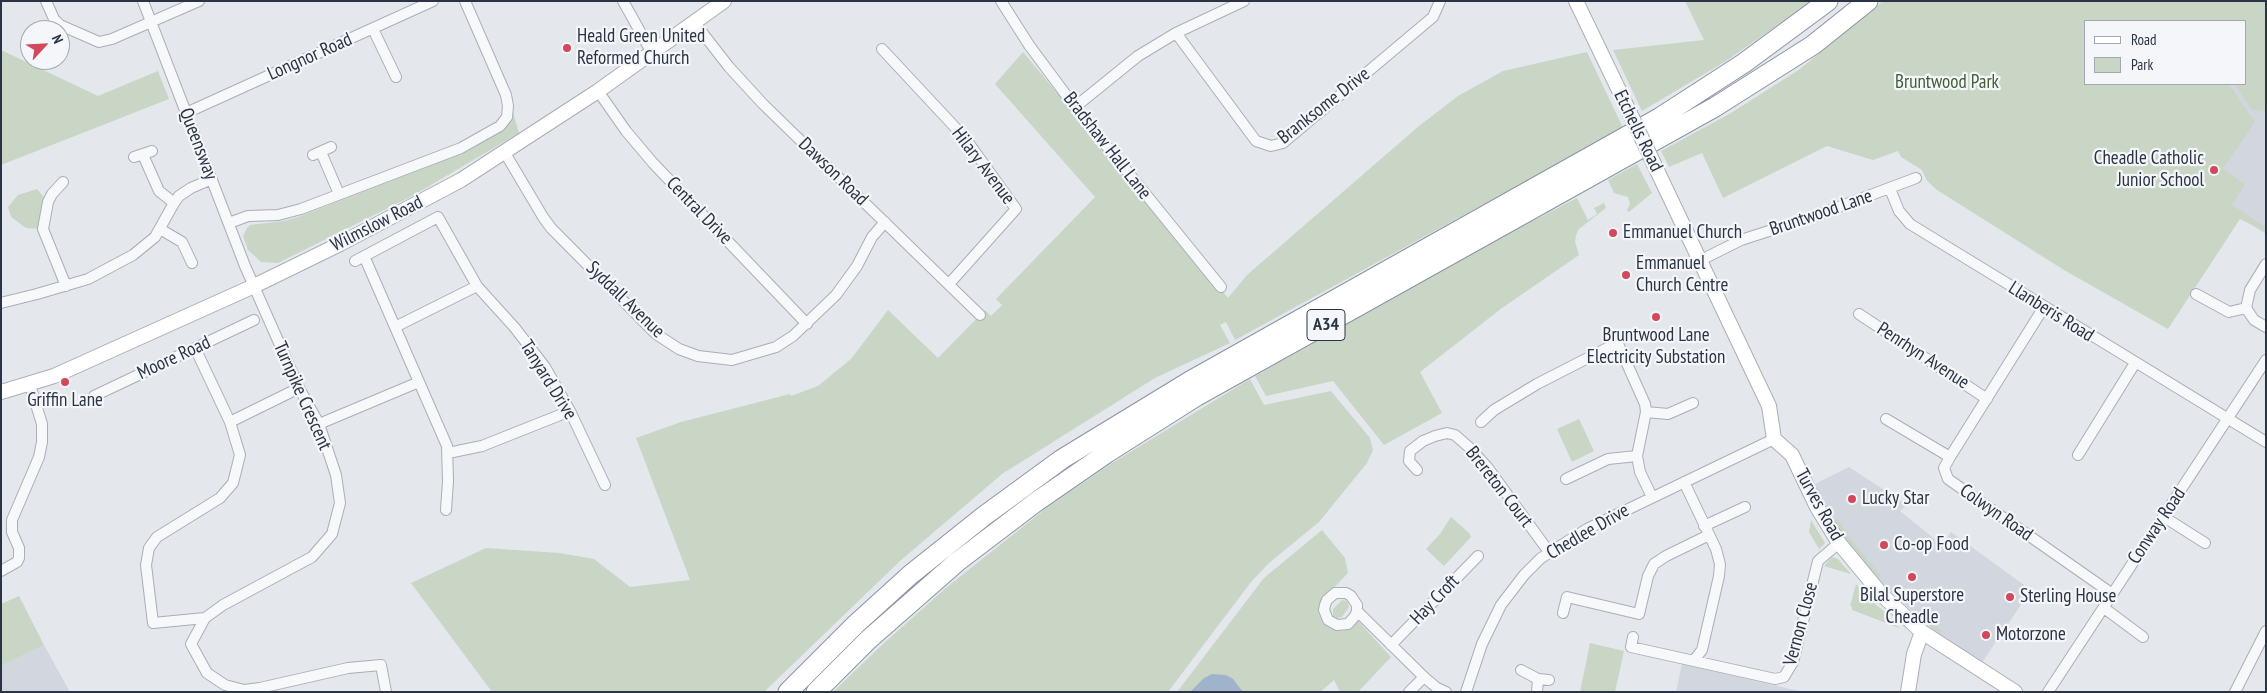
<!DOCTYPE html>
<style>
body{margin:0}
#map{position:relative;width:2267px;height:693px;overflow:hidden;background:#e4e7ec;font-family:"PT Sans Narrow",sans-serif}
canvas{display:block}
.frame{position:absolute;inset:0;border:2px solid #2b3445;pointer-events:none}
.legend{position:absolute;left:2084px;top:20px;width:162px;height:65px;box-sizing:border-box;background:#f4f6f9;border:1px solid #a4a8b1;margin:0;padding:6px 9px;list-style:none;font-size:15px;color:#2b3445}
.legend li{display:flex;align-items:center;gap:10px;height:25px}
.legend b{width:25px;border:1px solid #a4a8b1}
.north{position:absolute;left:20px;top:20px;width:50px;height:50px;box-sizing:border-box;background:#f4f6f9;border:1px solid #a4a8b1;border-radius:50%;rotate:65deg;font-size:14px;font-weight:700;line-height:20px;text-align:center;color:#2b3445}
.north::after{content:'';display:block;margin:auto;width:18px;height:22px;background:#d1495b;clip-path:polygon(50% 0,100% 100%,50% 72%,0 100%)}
</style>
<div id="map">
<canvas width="2267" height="693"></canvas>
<div class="frame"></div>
<ul class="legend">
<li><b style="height:6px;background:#fff"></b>Road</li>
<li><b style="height:14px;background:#c9d6c5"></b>Park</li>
</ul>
<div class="north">N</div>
</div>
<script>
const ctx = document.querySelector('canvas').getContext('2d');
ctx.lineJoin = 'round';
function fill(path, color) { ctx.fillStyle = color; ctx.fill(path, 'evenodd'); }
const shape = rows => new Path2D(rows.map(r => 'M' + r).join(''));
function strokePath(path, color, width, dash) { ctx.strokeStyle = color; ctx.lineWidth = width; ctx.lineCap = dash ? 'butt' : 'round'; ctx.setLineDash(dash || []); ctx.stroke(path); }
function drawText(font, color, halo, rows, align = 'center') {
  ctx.font = font + ' "PT Sans Narrow",sans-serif'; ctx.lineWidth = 4.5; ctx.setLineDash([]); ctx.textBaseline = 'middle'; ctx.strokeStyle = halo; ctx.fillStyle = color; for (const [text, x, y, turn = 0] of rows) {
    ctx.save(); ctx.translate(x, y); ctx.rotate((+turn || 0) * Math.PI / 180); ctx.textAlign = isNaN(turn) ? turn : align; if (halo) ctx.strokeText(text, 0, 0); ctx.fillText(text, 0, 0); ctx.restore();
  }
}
const built = shape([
 [2266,48,2266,234,2084,121,2184,84,2246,84],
 [1849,467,1907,505,1900,511,1942,545,1951,532,2031,590,1981,664,1939,634,1903,603,1874,575,1842,535,1813,485],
 [44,645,70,692,1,692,1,666],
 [1682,664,1786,688,1804,692,1676,692]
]);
const green = shape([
 [1685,1,1812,1,1726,61,1642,111,1613,50,1704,40],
 [1883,1,2266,1,2266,111,2252,110,2234,84,2246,84,2246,21,2086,21,2086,84,2229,84,2255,122,2223,169,2245,184,2232,205,2266,227,2266,232,2240,219,2168,329,2064,270,1937,190,1927,181,1922,170,1901,157,1898,151,1873,160,1827,146,1723,198,1702,153,1669,167,1661,151,1731,113,1800,69],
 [1,50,98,96,158,71,169,99,1,165],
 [1023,52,1228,298,1247,275,1419,126,1458,96,1503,71,1587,52,1623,128,1235,340,1226,322,1220,325,1230,343,1155,378,1002,474,900,561,764,692,492,692,411,583,486,548,559,553,594,559,630,587,690,580,636,438,681,422,790,394,791,396,818,386,851,359,888,310,938,358,985,310,991,316,1002,305,996,299,1095,197,995,84],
 [512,109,519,133,414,195,278,263,261,262,248,250,243,236,247,228,250,225,284,221,298,217,468,151,505,128,510,121],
 [1637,164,1652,193,1629,212,1627,210,1630,204,1628,197,1614,193,1608,180],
 [37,189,48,202,43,229,26,228,11,217,8,207,18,195],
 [1577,198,1588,220,1597,214,1594,208,1604,203,1606,208,1579,229,1576,235,1575,242,1579,255,1502,308,1420,372,1442,413,1384,445,1333,381,1266,396,1255,376,1498,239],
 [1250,379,1264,405,1331,391,1370,438,1373,450,1367,463,1319,522,1269,563,1251,582,1168,692,833,692,884,643,947,587,1049,506,1114,462],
 [1579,419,1594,451,1572,462,1557,429],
 [1451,517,1469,533,1471,537,1444,566,1426,549,1440,534],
 [1837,519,1857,547,1881,576,1879,579,1842,535,1833,521],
 [1811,520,1825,543,1819,549,1809,532],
 [1322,530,1345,558,1348,573,1322,600,1318,612,1321,619,1327,625,1341,631,1350,628,1358,621,1391,657,1358,692,1340,692,1334,680,1320,692,1177,692,1264,578],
 [1832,557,1838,559,1851,574,1824,566],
 [1856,584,1870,600,1884,611,1899,628,1852,610,1852,607,1850,606],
 [19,596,44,645,1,666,1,604],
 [1342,600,1347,601,1349,607,1342,617,1337,618,1333,616,1333,609],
 [1922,615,1942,631,1939,634,1919,618],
 [1590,643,1624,651,1615,692,1580,692]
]);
const water = shape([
 [1212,674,1226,675,1233,679,1243,692,1190,692,1204,678]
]);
const street = shape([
 [46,1,54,19,60,25,99,42,112,39,199,1],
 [143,1,245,266,299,388,319,424,336,475,340,503,332,534,312,557,223,605,205,618,191,644,207,673,225,685,244,690,260,688,348,668,381,665,386,692],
 [623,1,652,53],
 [1001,1,1029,45,1075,107,1221,287],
 [694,22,729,67,763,104,980,315],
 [373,29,396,77],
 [1176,33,1256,141,1271,146,1283,143,1433,17,1440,1],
 [882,49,965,138,1016,209,949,284],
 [598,91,626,131,653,163,807,324],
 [1075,107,1138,56,1176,33,1244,1],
 [186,113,433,1],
 [321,152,339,194],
 [505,153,543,217,551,228,656,334,679,349,698,356,732,360,776,347,793,336,836,295,857,266,872,237,885,222],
 [143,155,159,191,174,203],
 [313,155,331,147],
 [134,157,152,151],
 [63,182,52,194,48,202,43,229,66,286],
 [1890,189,1899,211,1910,224,2266,442],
 [229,223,248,216,278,215,301,209,461,148,500,126,507,117,508,106,506,95,465,1],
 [160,229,182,242,192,263],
 [364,256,447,446,448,481,446,510],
 [355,261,438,217,477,286,515,328,545,367,570,411,605,485],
 [1699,261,1741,240,1812,217,1916,178],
 [2266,264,2250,290,2246,308,2254,320,2266,327],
 [2196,294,2229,312,2246,308],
 [1,303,37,294,88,279,133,255,155,237,174,203,179,196,191,188,212,179],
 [2044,307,1950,457,1944,468,1948,479,2111,593],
 [1859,314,1987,399],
 [395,327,477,286],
 [1615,337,1645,404,1646,412,1637,456,1640,472,1652,497],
 [195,348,230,422,240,455,233,483,220,498,157,537,149,548,146,565,153,623,205,618],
 [94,396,254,320],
 [1646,412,1668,414,1693,403],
 [1886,419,1950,457],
 [230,422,299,388],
 [1481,422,1494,410,1537,384,1617,343],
 [319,424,419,382],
 [448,453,482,446,570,411],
 [2078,455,2135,363],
 [1417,470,1409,461,1410,451,1423,441,1435,436,1447,433,1455,435,1471,449,1488,468,1549,552],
 [1566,479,1608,459,1637,456],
 [1684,482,1716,549,1720,564,1719,576,1702,650,1695,659],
 [2164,517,2205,543],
 [1704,526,1745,507],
 [1,571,17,562,19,558,19,548,12,532,12,520,39,457,42,442,42,424,30,385],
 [2104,608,2143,637],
 [1357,611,1355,616,1348,624,1337,625,1328,620,1324,610,1325,605,1327,600,1335,593,1346,593,1351,596,1357,605,1357,611,1424,677,1437,688,1446,692],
 [1563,613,1567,597,1639,614,1648,576,1654,564,1666,556,1709,535],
 [1633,637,1631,647,1775,679,1784,677,1793,662,1818,561,1839,543],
 [1391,645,1478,556],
 [1521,670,1538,679,1537,692],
 [1538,679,1549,680],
 [1409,692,1424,677],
 [1466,692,1482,644,1501,605,1524,575,1541,558,1587,529,1774,439],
 [2048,692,2266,360],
 [2235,692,2266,631]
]);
const secondary = shape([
 [1576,1,1628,109],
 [1654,164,1769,406,1774,439,1792,455,1817,507,1839,543,1882,595,1922,632,2015,692],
 [1,392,54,376,254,286,340,244,461,180,598,91,724,1],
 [1908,692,1914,654,1922,632]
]);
const highway = shape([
 [788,692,856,624,910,575,984,516,1062,459,1190,381,1659,118,1744,63,1828,1],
 [816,692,868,640,957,562,1036,502,1107,453,1197,396,1715,107,1813,45,1868,1]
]);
const secondaryBridge = shape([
 [1628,109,1654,164]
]);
const markers = [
 [567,48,5,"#d1495b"],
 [2214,170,5,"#d1495b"],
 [1613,233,5,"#d1495b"],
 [1626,275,5,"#d1495b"],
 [1656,317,5,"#d1495b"],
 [65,382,5,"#d1495b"],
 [1852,499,5,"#d1495b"],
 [1884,545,5,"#d1495b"],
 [1912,577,5,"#d1495b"],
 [2010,597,5,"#d1495b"],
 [1986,635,5,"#d1495b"]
];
const shields = [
 [1326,325,38]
];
const shieldNames = [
 ["A34",1326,325]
];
const poiNames = [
 ["Heald Green United",577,37],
 ["Reformed Church",577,59],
 ["Cheadle Catholic",2204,159,"right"],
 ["Junior School",2204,181,"right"],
 ["Emmanuel Church",1623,233],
 ["Emmanuel",1636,264],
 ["Church Centre",1636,286],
 ["Bruntwood Lane",1656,336,"center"],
 ["Electricity Substation",1656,358,"center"],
 ["Griffin Lane",65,401,"center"],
 ["Lucky Star",1862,499],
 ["Co-op Food",1894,545],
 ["Bilal Superstore",1912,596,"center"],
 ["Cheadle",1912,618,"center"],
 ["Sterling House",2020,597],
 ["Motorzone",1996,635]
];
const streetNames = [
 ["Longnor Road",310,57,-24],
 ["Branksome Drive",1324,106,-38],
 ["Etchells Road",1638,131,64],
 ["Queensway",198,144,69],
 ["Bradshaw Hall Lane",1107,146,52],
 ["Hilary Avenue",983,166,53],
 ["Dawson Road",833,172,44],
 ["Central Drive",699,211,46],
 ["Bruntwood Lane",1821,213,-19],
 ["Wilmslow Road",377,224,-27],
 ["Syddall Avenue",625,300,44],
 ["Llanberis Road",2051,312,32],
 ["Penrhyn Avenue",1923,356,33],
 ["Moore Road",174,358,-25],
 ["Tanyard Drive",548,380,58],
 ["Turnpike Crescent",302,396,66],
 ["Brereton Court",1499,487,52],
 ["Turves Road",1819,505,61],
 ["Colwyn Road",1996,513,35],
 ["Conway Road",2157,526,-56],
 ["Chedlee Drive",1588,532,-30],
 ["Hay Croft",1435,600,-46],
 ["Vernon Close",1801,624,-75]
];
const parkNames = [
 ["Bruntwood Park",1947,83]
];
fill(built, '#d2d6de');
fill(green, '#c9d6c5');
fill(water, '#9fb4cc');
strokePath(street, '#a9aeb7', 12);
strokePath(secondary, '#a9aeb7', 16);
strokePath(highway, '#8b94a3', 21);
strokePath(street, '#f7f8fa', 10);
strokePath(secondary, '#fff', 14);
strokePath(highway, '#fff', 19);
strokePath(secondaryBridge, '#a9aeb7', 16, []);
strokePath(secondaryBridge, '#fff', 14);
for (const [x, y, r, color] of markers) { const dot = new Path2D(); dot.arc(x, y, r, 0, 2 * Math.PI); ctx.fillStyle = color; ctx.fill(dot); strokePath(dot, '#f4f6f9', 2); }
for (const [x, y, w] of shields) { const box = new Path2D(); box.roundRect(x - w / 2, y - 15.5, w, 31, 4); ctx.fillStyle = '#f4f6f9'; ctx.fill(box); strokePath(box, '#2b3445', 1); }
drawText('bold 18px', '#2b3445', null, shieldNames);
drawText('19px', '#2b3445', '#f4f6f9', poiNames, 'left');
drawText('19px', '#2b3445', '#f4f6f9', streetNames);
drawText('19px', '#3f6138', '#f4f6f9', parkNames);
</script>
